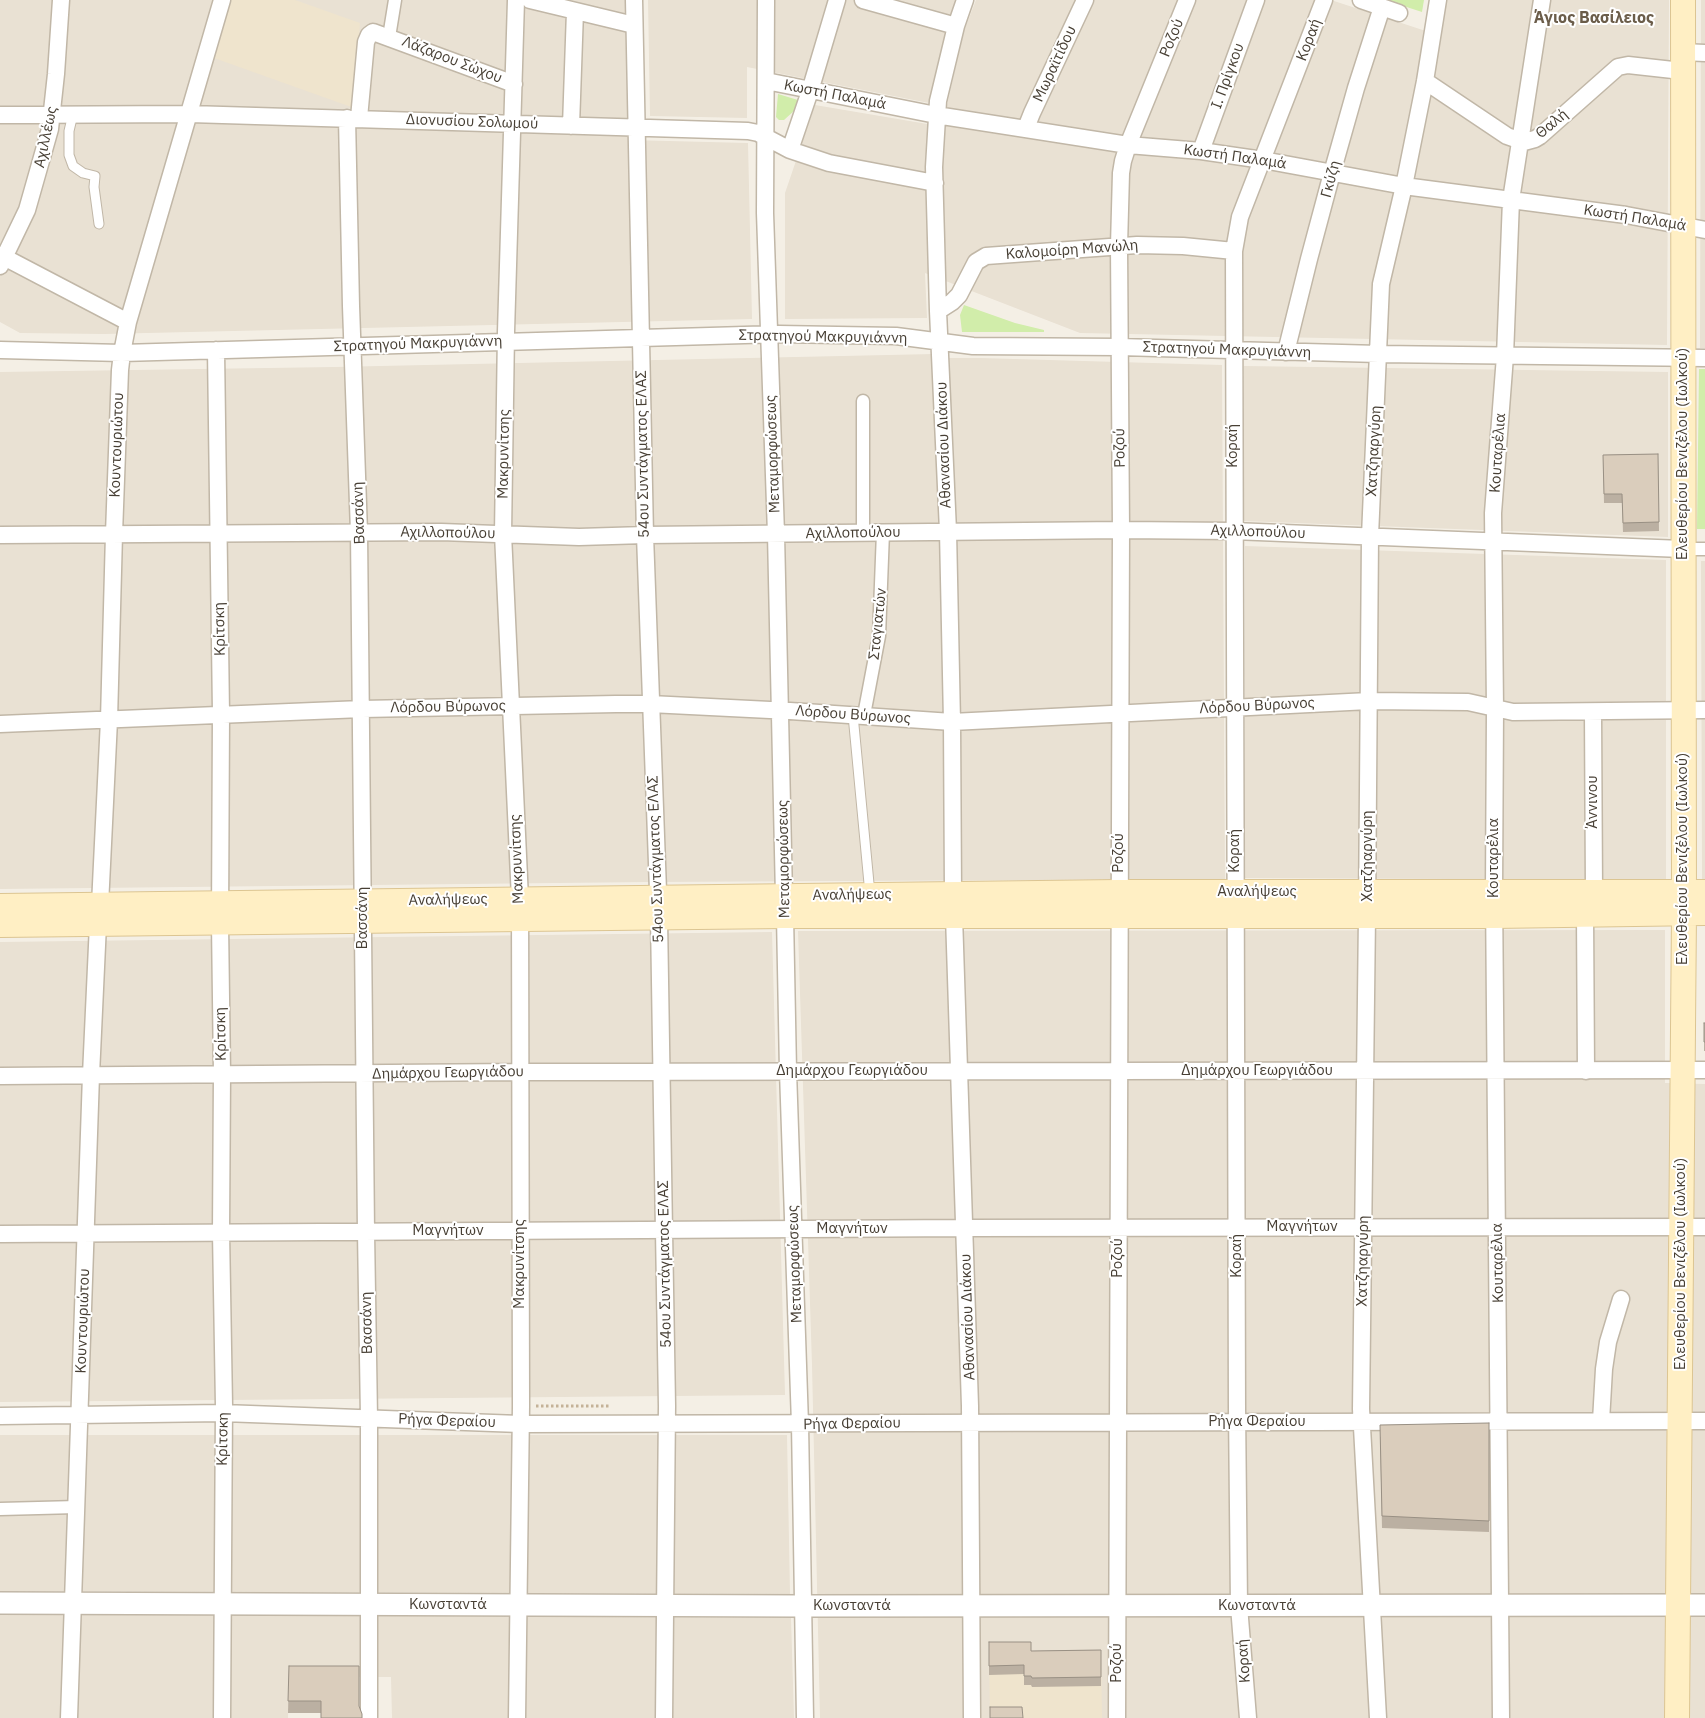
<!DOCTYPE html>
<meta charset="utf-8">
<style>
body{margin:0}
canvas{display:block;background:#f4efe5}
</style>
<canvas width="1705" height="1718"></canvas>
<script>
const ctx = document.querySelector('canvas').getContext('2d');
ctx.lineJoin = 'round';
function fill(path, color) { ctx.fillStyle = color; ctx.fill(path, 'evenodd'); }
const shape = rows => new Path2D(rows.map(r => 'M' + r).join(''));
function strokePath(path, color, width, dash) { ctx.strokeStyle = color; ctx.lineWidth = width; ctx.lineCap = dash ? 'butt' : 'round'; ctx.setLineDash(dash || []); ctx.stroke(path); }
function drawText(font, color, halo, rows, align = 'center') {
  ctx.font = font + ' "IBM Plex Sans",sans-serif'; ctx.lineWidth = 4; ctx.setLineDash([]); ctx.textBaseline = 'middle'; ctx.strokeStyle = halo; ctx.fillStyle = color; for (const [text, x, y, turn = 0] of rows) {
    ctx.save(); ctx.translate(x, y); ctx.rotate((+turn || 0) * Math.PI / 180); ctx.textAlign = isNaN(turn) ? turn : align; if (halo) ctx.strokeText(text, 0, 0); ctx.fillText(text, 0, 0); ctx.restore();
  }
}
const residential = shape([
 [0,0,625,0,629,140,748,143,752,319,104,334,20,333,0,322],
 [648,0,956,0,950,18,929,103,747,67,747,118,650,116],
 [976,0,1331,0,1438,35,1444,0,1669,0,1667,345,1080,333,925,273,927,318,785,319,785,193,815,105,945,127,947,105,964,31],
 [1701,0,1705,0,1705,348,1700,348],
 [934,354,934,358,980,358,1222,365,1225,879,649,882,0,889,0,372,334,367],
 [1244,366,1668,372,1668,537,1243,521],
 [1245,546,1666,560,1666,880,1245,878],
 [1701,561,1705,561,1705,879,1702,879],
 [1665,930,1665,1083,1705,1084,1705,1718,820,1718,812,1365,798,931],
 [772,932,785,1395,0,1402,0,942],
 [0,1435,787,1435,790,1594,0,1591],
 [0,1614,791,1618,794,1718,392,1718,391,1677,289,1677,288,1718,0,1718]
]);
const education = shape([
 [230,0,295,0,360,23,354,108,214,58],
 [989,1651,1101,1651,1102,1718,990,1718]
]);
const green = shape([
 [1385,0,1424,0,1422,12],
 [778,94,798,100,798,101,795,110,784,120,779,120,776,117],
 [964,305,1015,323,1044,330,1044,332,962,332,960,315],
 [1699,369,1705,369,1705,529,1697,529]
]);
const path = shape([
 [536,1406,610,1406]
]);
const service = shape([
 [73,114,69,131,69,155,73,166,83,173,95,176,94,187,99,224],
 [853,715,870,894]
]);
const pedestrian = shape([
 [389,37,395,0],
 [863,401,863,533],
 [1682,549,1705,549],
 [864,715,879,636,883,532],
 [0,1509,77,1507]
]);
const minor = shape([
 [516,0,506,332,503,534,520,899,521,1406,517,1718],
 [530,0,634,25],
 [634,0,645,535,659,918,664,1231,667,1406,664,1718],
 [766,0,765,213,776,534,784,896],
 [863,0,956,26],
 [1361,0,1399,13],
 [1682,52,1705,53],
 [766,81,936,115,1128,145,1201,151,1263,160,1404,186,1626,215,1705,230],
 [1425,81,1507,136,1524,142,1535,139,1540,136,1618,67,1628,65,1682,71],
 [0,115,190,114,748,131,758,133,790,150,829,163,935,183],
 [347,118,351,306,359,532,366,1232,369,1418,369,1718],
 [359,118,366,42,369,35,373,32,514,84],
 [571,126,575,11],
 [1026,128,1032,113,1085,0],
 [790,150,810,91,837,0],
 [1201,151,1256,0],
 [0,255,128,322],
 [0,266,27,210,50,129,56,74,61,0],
 [938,311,952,302,959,295,976,262,986,256,1137,245,1183,246,1234,251],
 [0,350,122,353,779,334,896,336,973,346,1119,347,1379,354,1705,358],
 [216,350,221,714,220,923,222,1074,221,1232,224,1406,222,1718],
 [1286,352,1309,259,1332,173,1356,88,1382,7],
 [0,535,441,532,579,537,645,535,1121,530,1233,531,1682,549],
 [1593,712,1594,893],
 [0,724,362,709,616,704,650,704,790,711,952,722,1369,701,1468,702,1513,712,1705,710],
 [953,894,952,722,948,531,938,311,934,167,938,101,956,26,965,0],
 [100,905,109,720,114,534,120,370,122,353,128,322,222,0],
 [1585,915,1586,1071],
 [785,916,788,1071,800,1424,805,1718],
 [954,916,970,1406,972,1718],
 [0,1076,520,1072,1705,1070],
 [0,1234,965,1228,1705,1227],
 [0,1416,223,1413,520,1424,1705,1421],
 [1601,1421,1604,1369,1608,1342,1621,1299],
 [69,1718,91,1075,98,924],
 [1117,1718,1121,530,1119,246,1121,173,1123,161,1128,145,1187,0],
 [1248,1718,1239,1606,1237,1408,1234,251,1240,217,1324,0],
 [1378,1718,1361,1409,1367,915,1370,536,1381,284,1404,186,1425,81,1438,0],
 [1501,1718,1494,891,1495,709,1493,513,1505,356,1511,200,1542,0]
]);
const tertiary = shape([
 [0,1603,802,1606,1705,1605]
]);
const secondary = shape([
 [0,906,1118,892,1705,892],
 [0,925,785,916,1494,916,1705,913],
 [1677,1718,1684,913,1683,0]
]);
const wall = shape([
 [1658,454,1659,531,1623,532,1622,503,1604,503,1603,455],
 [1704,1023,1705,1023,1705,1051,1704,1051],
 [1489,1423,1489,1532,1382,1528,1380,1437],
 [989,1642,1031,1651,1101,1650,1101,1686,1032,1687,1031,1685,1024,1685,1024,1674,989,1675],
 [289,1666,359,1706,321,1713,288,1713]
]);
const building = shape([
 [1658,454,1659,522,1623,523,1622,494,1604,494,1603,455,1658,454],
 [1704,1023,1705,1023,1705,1042,1704,1042,1704,1023],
 [1489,1423,1489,1521,1382,1516,1380,1425,1489,1423],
 [989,1642,1031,1642,1031,1651,1101,1650,1101,1677,1032,1678,1031,1676,1024,1676,1024,1665,989,1666,989,1642],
 [289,1666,359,1666,359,1706,362,1714,362,1718,321,1718,321,1701,288,1701,289,1666],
 [990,1707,1022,1707,1023,1718,990,1718,990,1707]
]);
const streetNames = [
 ["Ροζού",1172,38,-68],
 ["Κοραή",1309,40,-69],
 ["Λάζαρου Σώχου",452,60,21],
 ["Μωραϊτίδου",1055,64,-65],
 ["Ι. Πρίγκου",1228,76,-70],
 ["Κωστή Παλαμά",835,95,11],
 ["Διονυσίου Σολωμού",472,122,2],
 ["Θαλή",1552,124,-40],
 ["Αχιλλέως",46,137,-78],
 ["Κωστή Παλαμά",1235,157,8],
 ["Γκύζη",1331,179,-75],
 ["Κωστή Παλαμά",1635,218,9],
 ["Καλομοίρη Μανώλη",1072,250,-4],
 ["Στρατηγού Μακρυγιάννη",823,337,1],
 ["Στρατηγού Μακρυγιάννη",418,344,-2],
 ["Στρατηγού Μακρυγιάννη",1227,350,2],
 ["Κουντουριώτου",117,445,-88],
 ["Αθανασίου Διάκου",944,445,-92],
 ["Κοραή",1233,446,-90],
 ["Ροζού",1120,448,-91],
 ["Χατζηαργύρη",1374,451,-87],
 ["Κουταρέλια",1498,453,-86],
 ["Μακρυνίτσης",504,454,-89],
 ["54ου Συντάγματος ΕΛΑΣ",643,454,-91],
 ["Μεταμορφώσεως",773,454,-92],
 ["Ελευθερίου Βενιζέλου (Ιωλκού)",1683,454,-90],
 ["Βασσάνη",359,513,-92],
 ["Αχιλλοπούλου",1258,532,2],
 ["Αχιλλοπούλου",448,533,1],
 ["Αχιλλοπούλου",853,533,-1],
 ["Σταγιατών",878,624,-84],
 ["Κρίτσκη",220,629,-91],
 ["Λόρδου Βύρωνος",1257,706,-3],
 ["Λόρδου Βύρωνος",448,707,-1],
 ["Λόρδου Βύρωνος",853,715,4],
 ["Άννινου",1593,802,-90],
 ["Κοραή",1235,851,-90],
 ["Ροζού",1119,853,-90],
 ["Χατζηαργύρη",1368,856,-90],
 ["Κουταρέλια",1494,858,-90],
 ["Μακρυνίτσης",517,859,-92],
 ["54ου Συντάγματος ΕΛΑΣ",656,859,-92],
 ["Μεταμορφώσεως",784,859,-91],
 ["Ελευθερίου Βενιζέλου (Ιωλκού)",1683,859,-90],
 ["Αναλήψεως",1257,892],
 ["Αναλήψεως",852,895,-1],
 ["Αναλήψεως",448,900,-1],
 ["Βασσάνη",363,918,-90],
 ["Κρίτσκη",221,1034,-91],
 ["Δημάρχου Γεωργιάδου",852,1071],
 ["Δημάρχου Γεωργιάδου",1257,1071],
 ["Δημάρχου Γεωργιάδου",448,1073,-1],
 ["Μαγνήτων",1302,1227],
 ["Μαγνήτων",852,1229],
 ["Μαγνήτων",448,1231],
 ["Κοραή",1237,1256,-90],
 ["Ροζού",1118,1258,-90],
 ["Χατζηαργύρη",1363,1261,-89],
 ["Κουταρέλια",1498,1263,-91],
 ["Μακρυνίτσης",520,1264,-90],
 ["54ου Συντάγματος ΕΛΑΣ",665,1264,-91],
 ["Μεταμορφώσεως",795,1264,-92],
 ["Ελευθερίου Βενιζέλου (Ιωλκού)",1681,1264,-90],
 ["Αθανασίου Διάκου",968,1317,-92],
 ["Κουντουριώτου",83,1321,-88],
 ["Βασσάνη",367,1323,-91],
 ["Ρήγα Φεραίου",447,1421,2],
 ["Ρήγα Φεραίου",1257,1422],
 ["Ρήγα Φεραίου",852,1424,-1],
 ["Κρίτσκη",223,1439,-89],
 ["Κωνσταντά",448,1605],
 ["Κωνσταντά",852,1606],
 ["Κωνσταντά",1257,1606],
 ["Κοραή",1244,1661,-94],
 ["Ροζού",1117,1663,-90]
];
const neighbourhoodNames = [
 ["Άγιος Βασίλειος",1594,18]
];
fill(residential, '#e9e1d3');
fill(education, '#efe4cd');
fill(green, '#d1edaa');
strokePath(service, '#c1b7a7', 11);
strokePath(pedestrian, '#c1b7a7', 15);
strokePath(minor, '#c1b7a7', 19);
strokePath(tertiary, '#c1b7a7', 24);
strokePath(secondary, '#dcc592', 26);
strokePath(path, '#c4b297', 3, [2.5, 2.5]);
strokePath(service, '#fff', 9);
strokePath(pedestrian, '#fff', 12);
strokePath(minor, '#fff', 16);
strokePath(tertiary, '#fff', 21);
strokePath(secondary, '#ffefc4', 24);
fill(wall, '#bbb0a2');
fill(building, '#dacdbc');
strokePath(building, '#999084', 1);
drawText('15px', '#473f34', '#fff', streetNames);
drawText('bold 16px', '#6b5d4a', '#fff', neighbourhoodNames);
</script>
